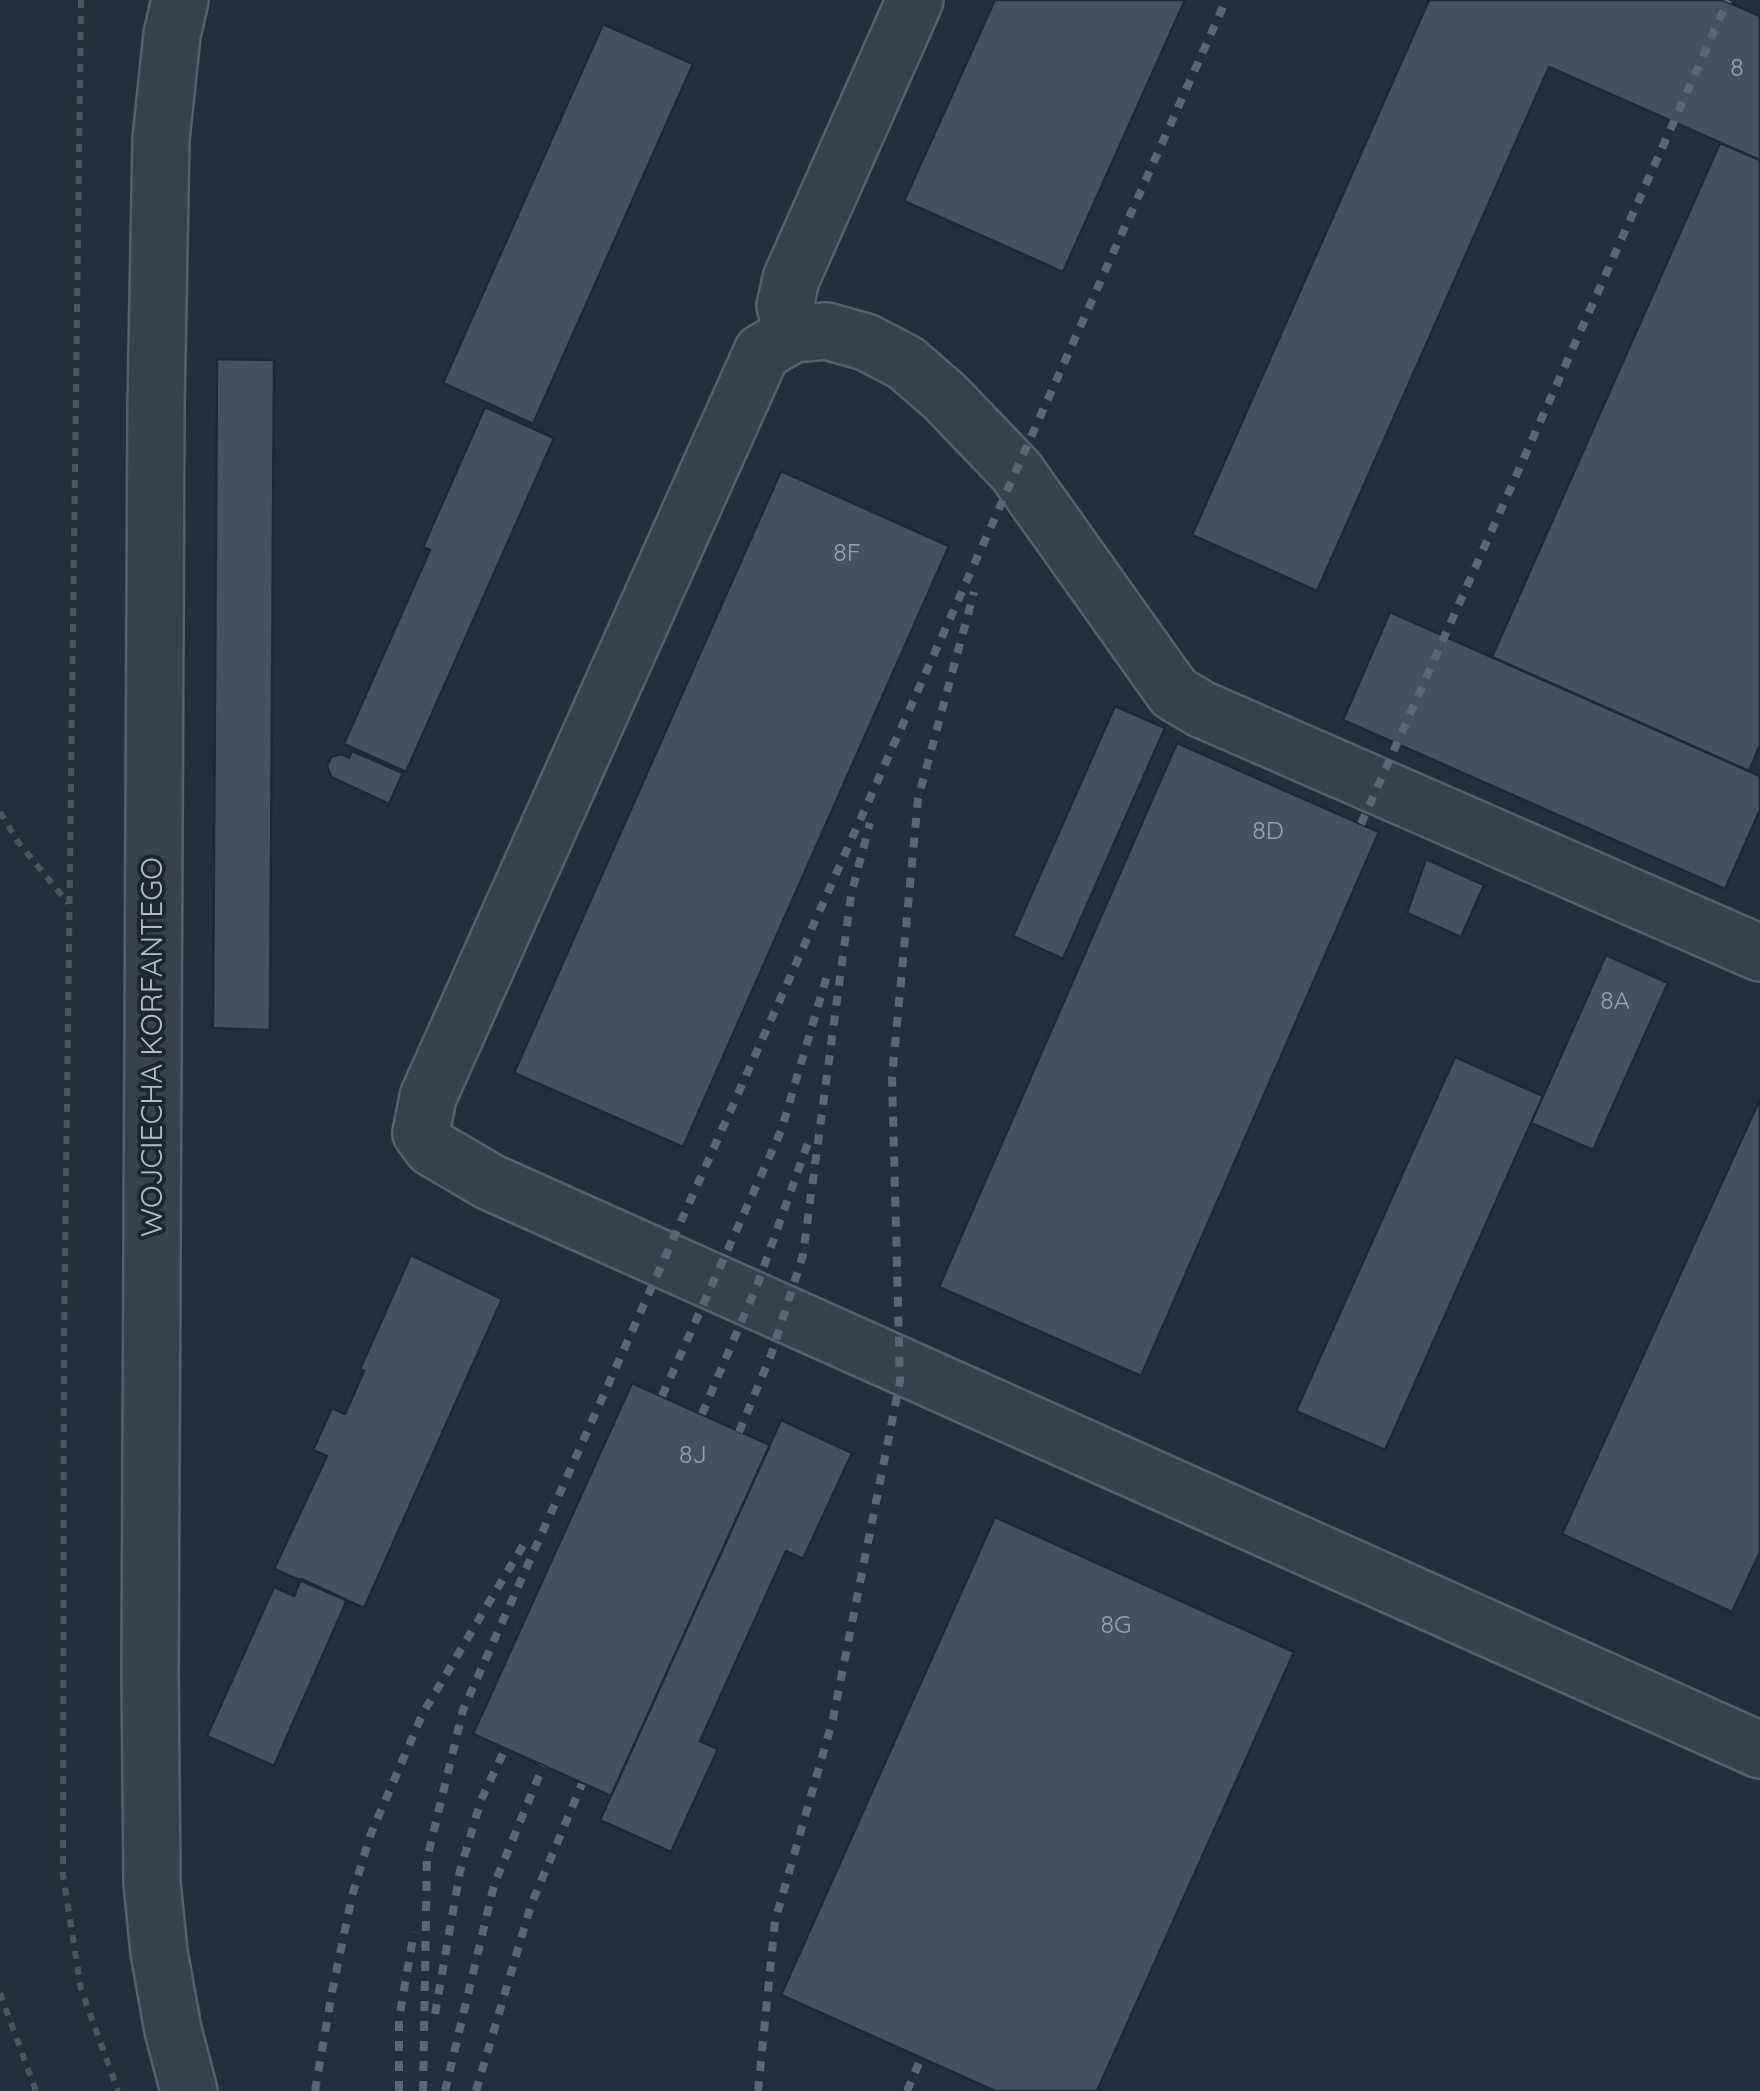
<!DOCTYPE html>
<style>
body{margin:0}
canvas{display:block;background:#242f3e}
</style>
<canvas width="1760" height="2091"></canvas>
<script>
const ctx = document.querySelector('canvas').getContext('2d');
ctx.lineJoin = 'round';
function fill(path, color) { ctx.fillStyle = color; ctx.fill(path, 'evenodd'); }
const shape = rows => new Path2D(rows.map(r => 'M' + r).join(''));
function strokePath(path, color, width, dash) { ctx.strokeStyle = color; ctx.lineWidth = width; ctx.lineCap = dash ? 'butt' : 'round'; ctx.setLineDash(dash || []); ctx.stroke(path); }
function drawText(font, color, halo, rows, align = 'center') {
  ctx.font = font + ' Quicksand,sans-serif'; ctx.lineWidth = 8; ctx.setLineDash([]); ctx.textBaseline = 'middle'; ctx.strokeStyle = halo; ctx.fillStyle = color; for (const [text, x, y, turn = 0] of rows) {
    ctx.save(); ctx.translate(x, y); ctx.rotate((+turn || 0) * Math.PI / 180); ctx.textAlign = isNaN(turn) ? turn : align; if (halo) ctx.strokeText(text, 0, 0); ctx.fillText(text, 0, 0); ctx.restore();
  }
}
const building = shape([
 [995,0,1185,0,1063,272,904,201,995,0],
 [1429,0,1723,0,1760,16,1760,160,1549,67,1317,591,1192,535,1429,0],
 [603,24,693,64,533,424,443,383,603,24],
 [1720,143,1760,160,1760,745,1749,771,1492,657,1720,143],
 [217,359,274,360,270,1030,213,1028,217,359],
 [485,407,554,438,406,772,344,744,430,550,423,547,485,407],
 [781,471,949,546,683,1147,514,1073,781,471],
 [1390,612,1760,776,1760,810,1725,889,1343,720,1390,612],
 [1115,706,1165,728,1063,959,1013,936,1115,706],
 [1177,743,1379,832,1141,1376,939,1287,1177,743],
 [352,751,403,773,389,804,331,777,327,766,331,757,341,754,349,758,352,751],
 [1426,859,1484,885,1461,937,1407,913,1426,859],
 [1606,955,1668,983,1593,1150,1531,1123,1606,955],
 [1455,1057,1543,1096,1385,1450,1296,1411,1455,1057],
 [1760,1099,1760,1552,1732,1612,1562,1534,1760,1099],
 [411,1255,502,1299,364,1608,274,1569,327,1456,313,1450,332,1408,345,1414,364,1371,360,1369,411,1255],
 [632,1383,770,1445,611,1796,473,1734,632,1383],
 [781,1420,852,1453,803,1559,786,1551,700,1741,718,1749,671,1852,600,1820,781,1420],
 [995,1517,1294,1652,1097,2091,995,2091,781,1995,995,1517],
 [301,1579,347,1600,274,1766,207,1736,274,1587,294,1596,301,1579]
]);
const path = shape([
 [81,0,64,1336,63,1875,81,1989,118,2091],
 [0,812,18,842,68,903],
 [0,1993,36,2091]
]);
const minor = shape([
 [180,0,172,35,161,139,156,407,150,1672,152,1883,159,1952,173,2030,189,2091],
 [793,334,785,306,791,279,915,0],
 [1760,953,1201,709,1174,693,1016,471,945,397,906,363,866,342,826,331,793,334,762,352,428,1097,421,1133,432,1148,490,1182,1760,1750]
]);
const rail = shape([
 [1361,824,1728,0],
 [662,1396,781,1131,829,969],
 [702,1414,758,1283,809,1140],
 [739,1432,771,1355,803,1255,851,895,870,823],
 [435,2014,460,1871,481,1800,505,1749],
 [315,2091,332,1992,352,1896,370,1836,423,1713,525,1542],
 [399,2091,399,2019,414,1932],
 [423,2091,427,1859,463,1710,1226,0],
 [445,2091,494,1885,543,1766],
 [476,2091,531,1905,582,1784],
 [758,2091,775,1921,833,1719,900,1381,892,1077,918,799,974,592],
 [907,2091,921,2058]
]);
const numberNames = [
 ["8",1737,68],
 ["8F",847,553],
 ["8D",1268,831],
 ["8A",1615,1001],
 ["8J",693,1455],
 ["8G",1116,1625]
];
const streetNames = [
 ["WOJCIECHA KORFANTEGO",153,1047,-90]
];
fill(building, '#455162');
strokePath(building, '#1f2835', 2.5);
strokePath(minor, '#565f6c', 60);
strokePath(path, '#44595c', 6, [8, 8]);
strokePath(minor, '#38414e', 55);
strokePath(rail, '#5a6575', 8, [10, 10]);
drawText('25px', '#98a1af', null, numberNames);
drawText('30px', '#b4bcc9', '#1d2633', streetNames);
</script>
